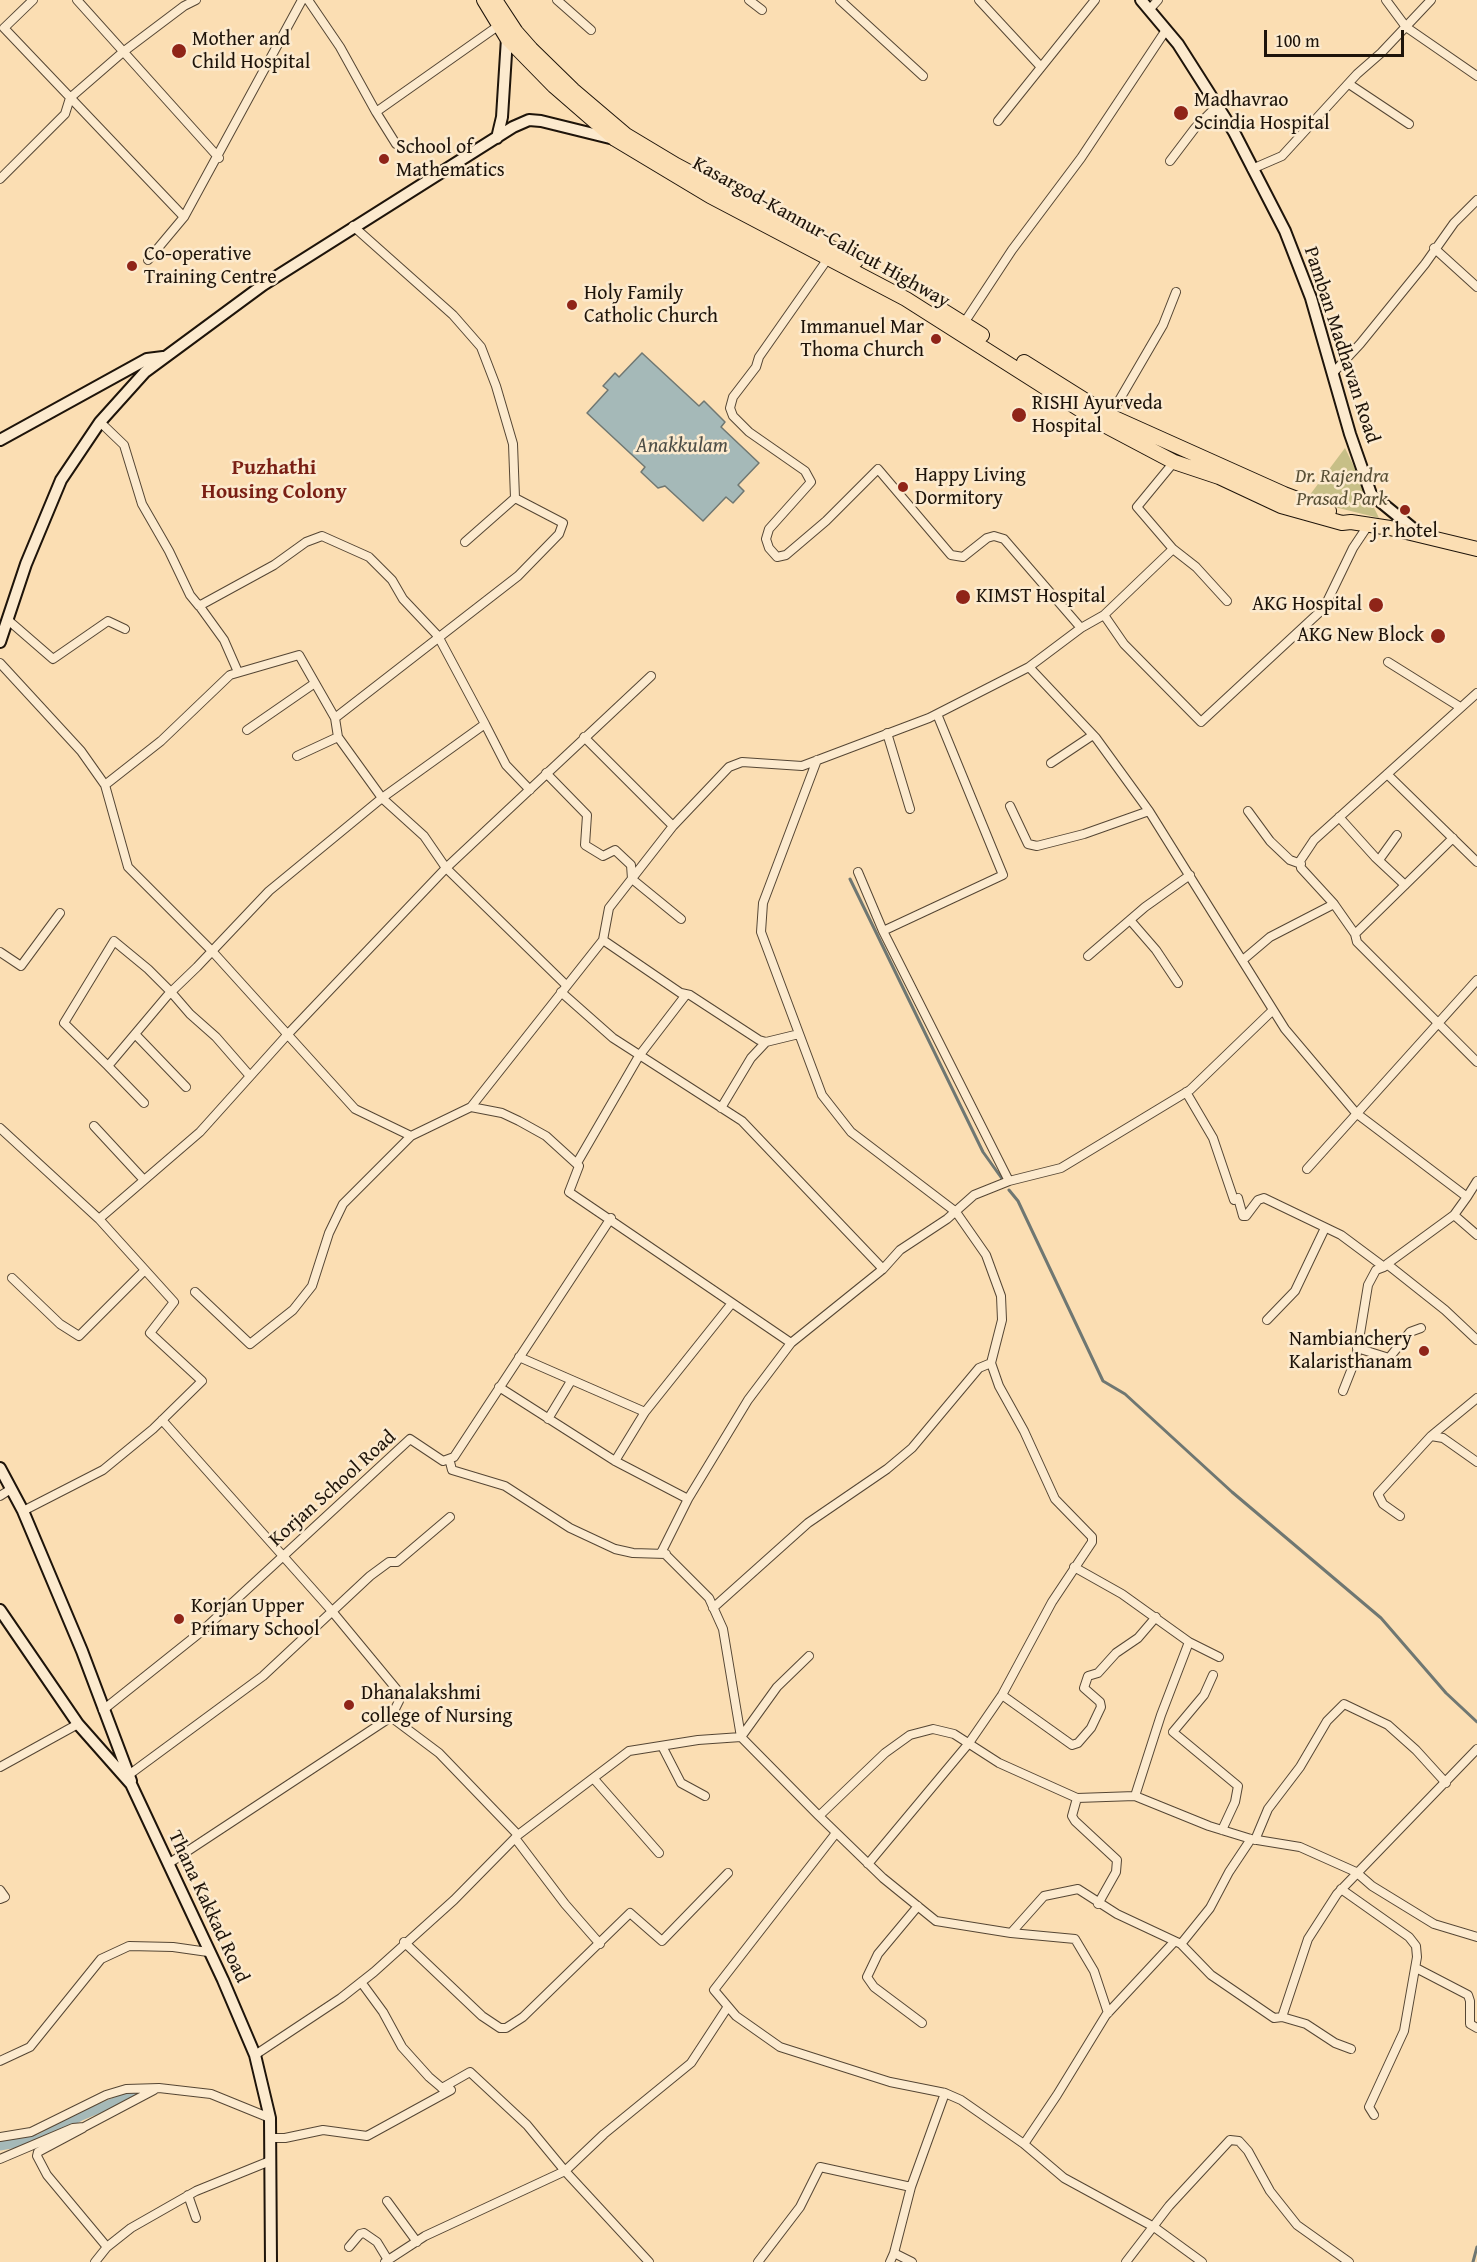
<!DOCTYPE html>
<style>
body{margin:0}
#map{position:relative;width:1477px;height:2262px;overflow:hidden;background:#fbdeb3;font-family:"Gentium Book Plus",serif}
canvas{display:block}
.scale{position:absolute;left:1264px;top:30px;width:140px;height:27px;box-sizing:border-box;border:3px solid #1e140a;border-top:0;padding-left:8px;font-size:18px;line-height:21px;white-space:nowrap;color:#1e140a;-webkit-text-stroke:4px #fceace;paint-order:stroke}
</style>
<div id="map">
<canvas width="1477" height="2262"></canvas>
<div class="scale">100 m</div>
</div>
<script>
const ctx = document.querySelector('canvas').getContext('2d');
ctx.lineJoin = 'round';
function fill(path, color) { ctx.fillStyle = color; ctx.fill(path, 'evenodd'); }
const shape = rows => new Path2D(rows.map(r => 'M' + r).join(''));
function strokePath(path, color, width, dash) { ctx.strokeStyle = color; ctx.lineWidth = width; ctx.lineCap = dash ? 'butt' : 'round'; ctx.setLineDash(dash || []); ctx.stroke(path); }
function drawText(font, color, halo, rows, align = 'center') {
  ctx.font = font + ' "Gentium Book Plus",serif'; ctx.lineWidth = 5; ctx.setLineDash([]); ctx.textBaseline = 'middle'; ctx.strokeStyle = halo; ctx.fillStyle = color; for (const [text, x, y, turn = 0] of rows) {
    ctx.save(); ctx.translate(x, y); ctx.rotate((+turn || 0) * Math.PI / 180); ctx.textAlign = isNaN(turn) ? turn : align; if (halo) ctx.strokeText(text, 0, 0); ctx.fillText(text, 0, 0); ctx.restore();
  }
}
const green = shape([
 [1345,448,1379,518,1306,500]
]);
const water = shape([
 [642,353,699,406,704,401,725,422,721,427,759,463,738,485,744,491,733,503,726,497,703,521,665,486,658,488,641,472,645,467,587,413,608,390,603,386,615,373,619,377,642,353]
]);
const stream = shape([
 [850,879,983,1152,1003,1180],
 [1009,1190,1018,1201,1103,1381,1125,1394,1232,1492,1381,1618,1446,1693,1477,1722],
 [1473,2262,1477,2247]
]);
const canal = shape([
 [0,2146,39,2139,81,2116,134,2094]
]);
const street = shape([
 [33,0,4,28,184,217],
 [77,0,219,158],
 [308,0,340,47,376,112],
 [557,0,591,30],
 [749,0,762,10],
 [840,0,923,76],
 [979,0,1041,67],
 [1386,0,1406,27,1477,76],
 [1149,10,1158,0],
 [1349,84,1409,124],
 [998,121,1095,0],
 [396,144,376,112,498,26],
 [1170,161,1195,128,1217,106],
 [1252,169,1282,156,1357,74,1381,53,1431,0],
 [0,179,65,114,70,98,123,52,184,6,196,0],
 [353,226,453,315,481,347,496,386,513,444,515,498],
 [1434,248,1477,287],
 [829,257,759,357,756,367,733,397,730,408,733,416,749,432,805,471,811,482,769,529,766,539,769,548,777,557,786,555,826,521,878,469,951,555,963,557,987,538,994,536,1004,539,1081,628],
 [148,260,184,217,302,0],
 [964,323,1012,250,1081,158,1166,30],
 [1333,373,1360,344,1425,264,1454,223,1477,200],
 [1110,416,1163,325,1176,292],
 [100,422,124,445,142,504,169,551,190,595,199,606,274,565,306,542,322,536,369,557,392,580,403,599,438,636,485,724,382,798,269,891,197,967,171,992,167,996,108,1066,64,1023,114,941,148,969,171,992,190,1014,216,1037,250,1076],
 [465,542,515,498],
 [1173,549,1196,567,1227,601],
 [198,604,224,640,238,672],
 [1104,615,1124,644,1201,722,1324,608,1353,548,1369,524],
 [8,620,53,659,108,621,125,629],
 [1388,662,1460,707],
 [0,663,81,751,105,785,128,867,212,951,355,1109,411,1136,471,1107,502,1113,519,1121,546,1136,579,1166,569,1192,791,1343],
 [1029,667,1096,738,1149,811,1285,1029,1356,1113,1467,1197,1454,1215,1477,1235],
 [335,718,518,576,559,534,563,523,515,498],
 [485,724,506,765,530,790],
 [247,730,315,683],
 [887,733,910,809],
 [584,737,673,826],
 [297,756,338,737],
 [817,760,763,903,761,932,822,1095,851,1132,956,1212,986,1255,1001,1296,1002,1320,991,1363,999,1386,1024,1431,1055,1499,1092,1537,1092,1542,1052,1602,1002,1695,969,1743,868,1864],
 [1051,763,1093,735],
 [546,773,587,815,585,845,603,856,615,850,631,865,632,879,681,919],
 [1387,774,1477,862],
 [105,785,161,741,230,675,299,655,335,718,338,737,382,798,424,836,446,868,566,985],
 [1010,806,1028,844,1037,846,1084,834,1149,811],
 [1248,811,1270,841,1290,860,1301,864],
 [1339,817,1375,857,1405,885],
 [1379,860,1397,835],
 [858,872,883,931,1009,1181],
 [1334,904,1355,934,1453,838],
 [1130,920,1156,950,1178,983],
 [883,931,1003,875,937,714],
 [1355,934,1357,942,1477,1062],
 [0,952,21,966,60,913],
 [1088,956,1145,907,1190,875],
 [1244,959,1270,937,1334,904,1301,868,1300,861,1314,840,1477,693],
 [561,992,613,1038,742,1121,883,1269],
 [681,993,690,995,759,1040,766,1042,799,1034],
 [135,1034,186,1087],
 [108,1066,144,1103],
 [1186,1092,1213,1138,1234,1200,1238,1198,1243,1216,1246,1216,1258,1200,1264,1198,1341,1235,1384,1267,1387,1264,1445,1310,1477,1340],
 [471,1107,603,940,609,908,673,826,729,767,742,762,802,766,929,718,1029,667,1081,628,1104,615,1173,549,1137,507,1174,462],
 [721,1108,751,1058,766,1042],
 [94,1126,144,1180],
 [0,1128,99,1219],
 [577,1163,639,1056,685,996,603,940],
 [1307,1169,1477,980],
 [1467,1197,1477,1181],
 [1387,1264,1454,1215],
 [12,1278,60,1324,79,1336,145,1270],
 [195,1292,250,1344,293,1310,312,1286,329,1233,343,1204,411,1136],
 [1267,1320,1295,1291,1325,1228],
 [1357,1348,1389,1358,1410,1332,1421,1328],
 [519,1357,645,1412],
 [499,1387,615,1461,688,1499],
 [1343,1391,1356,1358,1368,1285,1376,1270,1384,1267],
 [548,1419,571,1381],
 [162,1420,331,1610,398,1691,399,1701,391,1717,168,1864],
 [1431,1436,1477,1398],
 [615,1461,645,1412,732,1303],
 [450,1462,452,1470,505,1486,570,1528,615,1549,633,1553,666,1554],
 [0,1496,11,1489],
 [23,1511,103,1470,153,1429,202,1381,150,1333,174,1302,99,1219,200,1132,288,1034,446,868,651,676],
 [1400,1516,1383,1504,1378,1494,1431,1436,1443,1438,1477,1462],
 [1074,1567,1122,1594,1189,1642,1161,1715,1135,1796],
 [713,1608,808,1523,887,1469,912,1448,979,1368,991,1363],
 [1189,1642,1219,1657],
 [1213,1675,1204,1695,1173,1732,1238,1786,1235,1802,1222,1830],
 [1002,1695,1072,1745,1078,1743,1091,1728,1101,1707,1100,1702,1084,1688,1088,1676,1098,1673,1116,1653,1138,1638,1156,1617],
 [103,1710,202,1631,410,1439,443,1461,454,1457,611,1218],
 [391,1717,439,1753,518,1835],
 [741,1737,723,1629,709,1598,662,1551,688,1499,748,1400,791,1343,883,1269,900,1250,947,1219,974,1195,1009,1181,1061,1168,1190,1090,1273,1010],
 [741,1737,777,1687,809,1656],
 [662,1746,681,1783,705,1796],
 [0,1767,78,1724],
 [130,1774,263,1676,370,1576,389,1562,397,1562,450,1517],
 [594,1779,659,1853],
 [1077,1798,1072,1816,1075,1821,1117,1860,1116,1872,1098,1904],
 [819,1816,883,1878,936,1921,1011,1933,1044,1896,1078,1889,1117,1914,1181,1944,1211,1975,1274,2018,1282,2017,1308,1939,1337,1894,1477,1749],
 [836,1833,714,1990,736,2016,780,2047,890,2082,945,2093,911,2187,894,2253],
 [515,1838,565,1904,600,1944],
 [1255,1840,1268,1809,1300,1767,1327,1721,1344,1704,1388,1725,1416,1750,1446,1783],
 [1341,1889,1409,1937,1416,1946,1417,1957,1404,2031,1369,2107,1374,2115],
 [0,1890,5,1897,0,1899],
 [918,1906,878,1954,867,1977,874,1987,922,2023],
 [1011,1933,1075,1939,1094,1971,1108,2013],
 [404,1942,482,2016,500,2028,506,2028,523,2017,630,1913,662,1941,728,1873],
 [1181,1944,1210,1908,1229,1872,1251,1839],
 [1416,1968,1468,1995,1470,2001,1470,2024,1477,2028],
 [361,1982,383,2012,402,2047,429,2077,442,2088,470,2072,527,2125,565,2171,604,2134,691,2063,727,2008],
 [1282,2017,1306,2024,1335,2043,1351,2049],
 [255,2055,341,1998,374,1972,454,1900,518,1835,629,1751,698,1740,741,1737,819,1816,885,1753,910,1735,933,1729,954,1734,999,1763,1077,1798,1135,1796,1209,1826,1251,1839,1300,1847,1356,1872,1372,1886,1434,1924,1477,1937],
 [0,2061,30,2047,101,1959,129,1946,173,1947,208,1952],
 [945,2093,961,2100,1024,2144,1064,2178,1154,2227,1202,2262],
 [83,2128,38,2152,37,2156,47,2175,107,2247],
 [0,2137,31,2132,106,2095,126,2089,159,2088,211,2094,270,2118],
 [270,2138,285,2138,323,2130,367,2136,451,2090,442,2088],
 [1024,2144,1057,2095,1106,2015,1174,1942],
 [0,2159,73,2128,84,2127,154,2090],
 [188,2195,196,2218],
 [387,2201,417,2242],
 [349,2247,360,2234,364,2233,377,2242,388,2260],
 [95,2262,107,2247,131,2228,196,2191,270,2161],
 [385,2262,425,2236,565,2171,649,2262],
 [758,2262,800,2207,820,2167,911,2187],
 [890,2262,894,2253,912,2262],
 [1126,2262,1169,2206,1230,2140,1239,2141,1248,2151,1270,2191,1297,2225,1349,2262]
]);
const secondary = shape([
 [1141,0,1178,44,1234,132,1285,231,1311,298,1350,434,1371,494,1421,535],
 [497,138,502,117,507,38],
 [0,440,147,359,163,357],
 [0,642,26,564,61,480,100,422,145,372,263,285,513,127,529,120,541,121,614,139],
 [0,1468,23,1511,82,1651,131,1781],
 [0,1610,78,1724,131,1784,223,1980,255,2055,270,2118,271,2262]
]);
const highway = shape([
 [484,0,507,38,554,86,615,139,710,196,906,299,1106,426,1174,462,1219,477,1281,506,1342,523,1351,522,1390,528,1477,549],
 [495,0,516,32,531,49,573,90,626,135,676,165,856,261],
 [942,310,982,335],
 [1024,362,1110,416,1284,494,1329,511]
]);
const markers = [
 [179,51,8,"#8f2418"],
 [1181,113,8,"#8f2418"],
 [384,159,6,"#8f2418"],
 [132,266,6,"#8f2418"],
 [572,305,6,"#8f2418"],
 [936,339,6,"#8f2418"],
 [1019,415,8,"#8f2418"],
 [903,487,6,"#8f2418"],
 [1405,510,6,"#8f2418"],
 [963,597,8,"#8f2418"],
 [1376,605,8,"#8f2418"],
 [1438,636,8,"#8f2418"],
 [1424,1351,6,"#8f2418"],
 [179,1619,6,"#8f2418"],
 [349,1705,6,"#8f2418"]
];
const poiNames = [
 ["Mother and",192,40],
 ["Child Hospital",192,63],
 ["Madhavrao",1194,101],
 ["Scindia Hospital",1194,124],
 ["School of",396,148],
 ["Mathematics",396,171],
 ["Co-operative",144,255],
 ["Training Centre",144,278],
 ["Holy Family",584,294],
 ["Catholic Church",584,317],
 ["Immanuel Mar",924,328,"right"],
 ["Thoma Church",924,351,"right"],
 ["RISHI Ayurveda",1032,404],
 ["Hospital",1032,427],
 ["Happy Living",915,476],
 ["Dormitory",915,499],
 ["j r hotel",1405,532,"center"],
 ["KIMST Hospital",976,597],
 ["AKG Hospital",1362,605,"right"],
 ["AKG New Block",1424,636,"right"],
 ["Nambianchery",1412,1340,"right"],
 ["Kalaristhanam",1412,1363,"right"],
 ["Korjan Upper",191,1607],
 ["Primary School",191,1630],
 ["Dhanalakshmi",361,1694],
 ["college of Nursing",361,1717]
];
const streetNames = [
 ["Kasargod-Kannur-Calicut Highway",821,233,29],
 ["Pamban Madhavan Road",1341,345,72],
 ["Korjan School Road",333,1489,-42],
 ["Thana Kakkad Road",208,1907,65]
];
const parkNames = [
 ["Dr. Rajendra",1342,477],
 ["Prasad Park",1342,500]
];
const waterNames = [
 ["Anakkulam",682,447]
];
const neighbourhoodNames = [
 ["Puzhathi",274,469],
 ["Housing Colony",274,493]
];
fill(green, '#c7bf87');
fill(water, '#a5b9b8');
strokePath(water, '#6f7772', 1.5);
strokePath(stream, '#6f7772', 3);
strokePath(canal, '#a5b9b8', 9);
strokePath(street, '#554634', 10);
strokePath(secondary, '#1e140a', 14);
strokePath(highway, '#1e140a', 16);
strokePath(street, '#fceace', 8);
strokePath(secondary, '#fceace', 10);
strokePath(highway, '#fbdeb3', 14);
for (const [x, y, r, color] of markers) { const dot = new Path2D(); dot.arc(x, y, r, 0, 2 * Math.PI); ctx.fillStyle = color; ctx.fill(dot); strokePath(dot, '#fceace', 2); }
drawText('20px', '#1e140a', '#fceace', poiNames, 'left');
drawText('20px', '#1e140a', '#fceace', streetNames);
drawText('italic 20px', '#595036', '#fceace', parkNames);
drawText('italic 21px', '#4d4e47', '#fceace', waterNames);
drawText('bold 21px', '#7a1f14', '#fceace', neighbourhoodNames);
</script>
